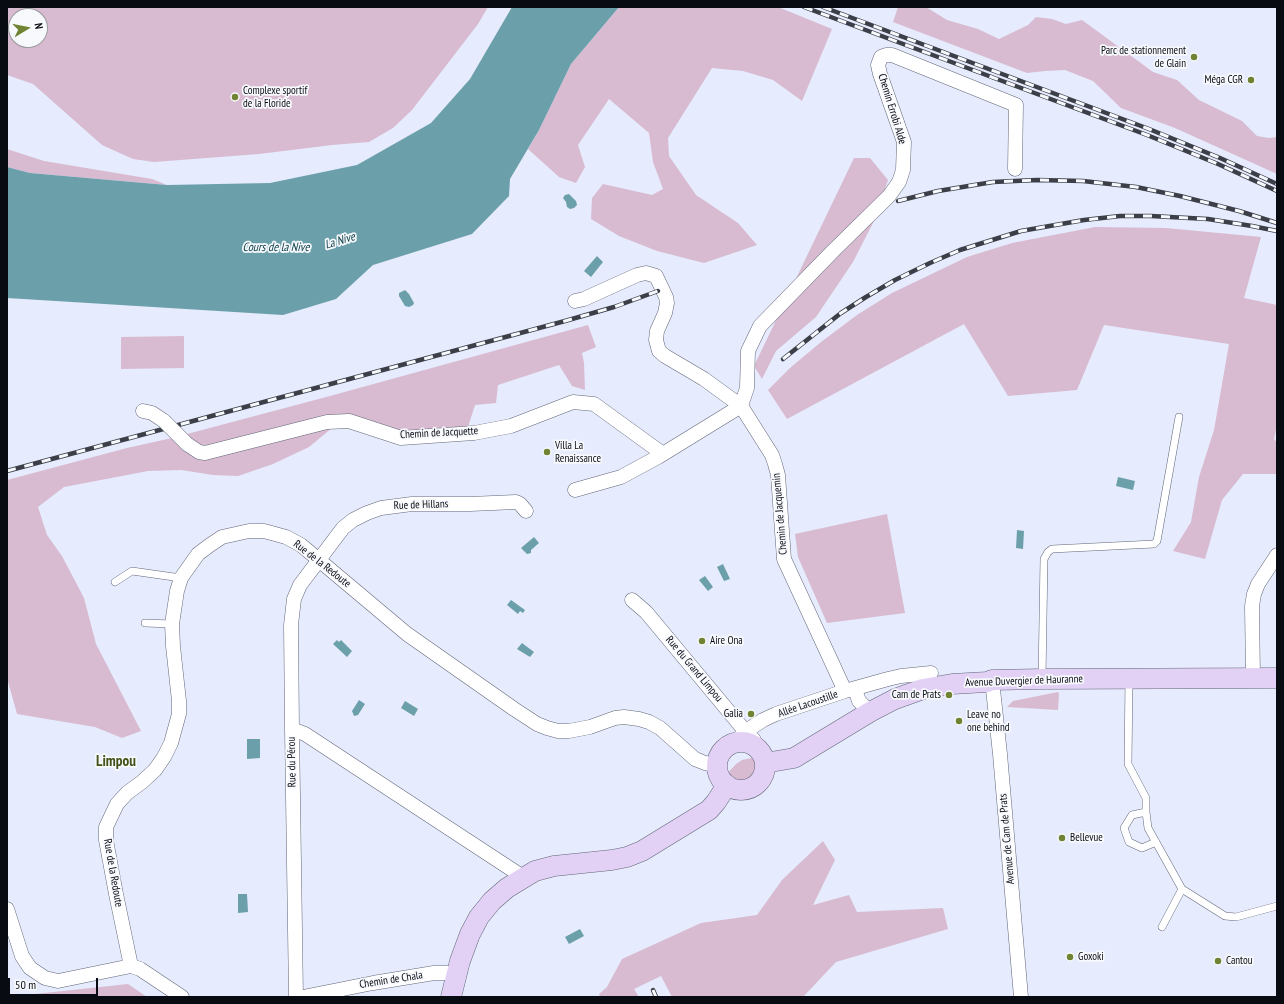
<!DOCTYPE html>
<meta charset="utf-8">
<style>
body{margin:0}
#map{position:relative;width:1284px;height:1004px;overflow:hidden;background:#e6ebfd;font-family:"PT Sans Narrow",sans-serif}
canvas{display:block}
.frame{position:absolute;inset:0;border:8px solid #090b12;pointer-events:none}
.north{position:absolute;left:8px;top:8px;width:40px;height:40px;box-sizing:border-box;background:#f7f9fd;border:1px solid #989a9f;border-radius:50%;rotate:80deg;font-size:11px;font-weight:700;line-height:16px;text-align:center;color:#090b12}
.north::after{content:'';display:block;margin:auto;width:14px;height:18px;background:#708332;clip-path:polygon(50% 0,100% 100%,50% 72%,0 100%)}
.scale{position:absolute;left:8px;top:978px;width:90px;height:18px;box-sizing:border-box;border:2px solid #090b12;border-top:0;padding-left:5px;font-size:12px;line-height:14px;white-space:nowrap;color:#090b12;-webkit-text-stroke:3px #f7f9fd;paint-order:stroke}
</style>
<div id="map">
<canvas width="1284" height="1004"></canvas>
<div class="frame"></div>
<div class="north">N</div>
<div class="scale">50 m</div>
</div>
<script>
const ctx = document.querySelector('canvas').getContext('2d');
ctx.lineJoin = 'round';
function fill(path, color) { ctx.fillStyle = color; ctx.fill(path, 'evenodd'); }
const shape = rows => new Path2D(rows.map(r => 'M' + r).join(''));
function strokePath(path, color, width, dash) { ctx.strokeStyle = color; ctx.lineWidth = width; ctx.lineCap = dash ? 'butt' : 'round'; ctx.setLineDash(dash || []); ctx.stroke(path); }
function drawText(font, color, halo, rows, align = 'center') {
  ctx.font = font + ' "PT Sans Narrow",sans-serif'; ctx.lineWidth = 3.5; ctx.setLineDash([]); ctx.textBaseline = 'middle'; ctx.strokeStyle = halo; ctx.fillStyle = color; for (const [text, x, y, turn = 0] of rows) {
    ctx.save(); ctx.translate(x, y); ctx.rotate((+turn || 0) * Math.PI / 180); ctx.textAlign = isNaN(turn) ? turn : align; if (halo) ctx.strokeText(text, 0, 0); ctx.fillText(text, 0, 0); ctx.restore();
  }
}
const green = shape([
 [7,7,488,7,478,24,412,110,393,128,369,142,332,145,259,154,154,162,133,159,102,145,33,84,7,75],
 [16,16,40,16,40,40,16,40],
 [619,7,778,7,832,29,802,101,773,80,743,71,712,68,668,138,669,156,696,195,738,223,757,245,704,263,657,251,619,236,591,219,592,198,603,184,652,195,663,189,653,162,649,133,609,99,578,145,585,167,576,183,559,177,528,149,539,130,571,64],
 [898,7,926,7,947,20,978,29,999,39,1028,25,1036,17,1052,19,1066,24,1082,20,1153,72,1177,80,1199,100,1242,121,1257,136,1269,138,1277,137,1277,174,1175,128,1121,108,1093,81,1065,70,1045,71,1027,73,893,22],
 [7,149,44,161,152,179,167,185,30,173,7,167],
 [854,158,870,158,888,180,873,223,853,262,816,317,776,351,762,379,754,366],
 [1095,227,1166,228,1261,237,1244,298,1277,305,1277,425,1274,439,1277,443,1277,474,1243,474,1222,500,1205,559,1173,551,1191,522,1199,477,1214,430,1229,344,1104,325,1077,390,1008,396,964,324,787,419,768,390,790,368,821,342,857,315,892,293,967,257,1012,243],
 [588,325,596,347,582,353,584,363,585,390,572,386,559,365,498,385,496,403,475,405,468,427,399,433,349,414,309,447,273,464,238,476,213,475,181,470,148,471,64,487,38,507,47,535,62,556,84,598,96,644,141,731,122,738,95,727,17,714,7,678,7,480,127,448,172,438,330,396],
 [184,336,184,368,121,369,121,337],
 [887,514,905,613,827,623,798,557,795,534],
 [1058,692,1059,694,1058,710,1007,707,1013,701],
 [756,757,758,760,759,770,755,778,750,783,740,785,736,784,728,778,726,775,736,764,742,760],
 [823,841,835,860,813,905,849,895,857,912,943,908,948,929,836,962,803,997,672,997,661,976,634,989,639,997,600,997,599,994,607,987,622,959,701,923,757,915,782,880],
 [128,984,147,997,7,997]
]);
const water = shape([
 [512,7,619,7,571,64,539,130,510,179,509,196,472,234,373,265,336,299,283,315,7,298,7,167,30,173,167,185,270,183,357,165,431,123,470,79],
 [569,194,576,201,577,205,574,208,570,209,567,207,566,202,563,198,565,195],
 [597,256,603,262,591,277,584,271],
 [405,290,409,294,414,303,413,305,409,307,405,306,399,296,399,293],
 [1118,477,1135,481,1133,490,1116,486],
 [1017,530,1024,531,1023,549,1016,548],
 [534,537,539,543,531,550,531,553,527,554,521,548],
 [723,564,730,579,724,581,717,567],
 [705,576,713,587,708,591,699,580],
 [511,600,525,610,523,613,520,611,518,614,507,605],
 [337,640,339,642,341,640,352,651,347,657,333,644],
 [522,643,534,652,530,657,517,649],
 [359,700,365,704,358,715,354,716,352,711],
 [405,701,418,709,414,716,401,708],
 [247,739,260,739,260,758,247,759],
 [238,894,247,894,248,912,238,913],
 [580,929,584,936,569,944,565,937]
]);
const service = shape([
 [115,582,132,571,181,578],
 [145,623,172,624],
 [1042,678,1044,559,1048,552,1052,549,1154,544,1157,541,1179,417],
 [1129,679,1128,764,1146,798,1146,812,1148,828,1182,889,1225,916,1236,917,1277,906],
 [1146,812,1132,815,1124,828,1129,842,1142,848,1156,842],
 [1162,927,1182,889]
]);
const minor = shape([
 [575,301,584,299,637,275,646,273,656,276,666,297,667,303,665,313,657,331,656,340,659,351,665,356,704,379,741,406,772,455,775,464,778,475,784,559,845,691],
 [741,406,747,388,748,351,760,326,833,251,889,196,899,182,903,170,904,142,880,74,878,65,881,57,886,55,892,55,1016,105,1015,169],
 [143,411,152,413,164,421],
 [187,444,199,452,205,453,327,422,349,421,401,438,474,433,511,426,573,402,594,404,663,454],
 [575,490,621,477,658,457,741,406],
 [632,600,646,612,740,725,754,740],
 [1253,678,1252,606,1254,594,1258,584,1277,555],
 [992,680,1000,754,1021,997],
 [855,689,859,701,870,712],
 [292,729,291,625,294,599,300,585,343,528,353,520,367,513,381,508,412,504,470,504,516,502,520,504,526,511],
 [734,743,746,731,763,720,776,714,845,691,888,679,901,676,931,673],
 [7,909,22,956,30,968,45,978,58,981,131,966,140,969,182,997],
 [131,966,116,894,106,840,106,827,117,804,127,793,142,782,155,770,164,757,171,743,179,714,179,701,173,646,172,624,177,591,181,578,198,554,210,545,222,537,249,531,264,531,286,537,301,545,407,634,514,709,537,724,547,728,558,731,569,731,590,727,615,718,624,717,639,719,649,722,660,728,695,759,705,763,717,765],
 [296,997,292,729,305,734,517,873,522,878],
 [303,997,373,983,434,973,456,973]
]);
const secondary = shape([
 '717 766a24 24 0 1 1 48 0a24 24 0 1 1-48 0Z',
 [765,763,794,758,870,712,895,699,923,689,952,684,987,682,992,680,1042,679,1277,678],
 [451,997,460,961,470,934,479,917,492,901,507,888,535,871,554,866,612,860,627,857,642,851,709,810,716,802,727,785]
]);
const rail = shape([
 [804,7,1147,135,1218,164,1277,191],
 [823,7,1149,129,1220,158,1277,184],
 [898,201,938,191,993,182,1037,180,1083,181,1136,187,1180,196,1239,211,1277,223],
 [783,359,841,313,866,297,895,280,930,263,960,250,1021,231,1084,220,1120,216,1151,216,1208,219,1252,226,1277,231],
 [7,471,565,321,614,307,658,291],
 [653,990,656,997]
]);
const minorBridge = shape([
 [164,421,187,444]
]);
const markers = [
 [1194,57,4,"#708332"],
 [1251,80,4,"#708332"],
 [235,97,4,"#708332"],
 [547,452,4,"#708332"],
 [702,641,4,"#708332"],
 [949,695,4,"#708332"],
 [751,714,4,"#708332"],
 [959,721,4,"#708332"],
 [1062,838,4,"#708332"],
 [1070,957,4,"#708332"],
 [1218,961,4,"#708332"]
];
const poiNames = [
 ["Parc de stationnement",1186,51,"right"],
 ["de Glain",1186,64,"right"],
 ["Méga CGR",1243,80,"right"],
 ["Complexe sportif",243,91],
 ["de la Floride",243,104],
 ["Villa La",555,446],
 ["Renaissance",555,459],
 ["Aire Ona",710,641],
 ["Cam de Prats",941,695,"right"],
 ["Galia",743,714,"right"],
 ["Leave no",967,715],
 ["one behind",967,728],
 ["Bellevue",1070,838],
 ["Goxoki",1078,957],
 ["Cantou",1226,961]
];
const streetNames = [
 ["Chemin Errobi Alde",892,109,73],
 ["Chemin de Jacquette",439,433,-3],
 ["Rue de Hillans",421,505,-2],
 ["Chemin de Jacquemin",780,514,-95],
 ["Rue de la Redoute",322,564,38],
 ["Rue du Grand Limpou",694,669,50],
 ["Avenue Duvergier de Hauranne",1024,681,-2],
 ["Allée Lacoustille",808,704,-19],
 ["Rue du Pérou",292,762,-91],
 ["Avenue de Cam de Prats",1007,839,-95],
 ["Rue de la Redoute",113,873,80],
 ["Chemin de Chala",391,980,-9]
];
const waterNames = [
 ["La Nive",340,241,-17],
 ["Cours de la Nive",276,248]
];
const districtNames = [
 ["Limpou",116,762]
];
fill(green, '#d8bbd1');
fill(water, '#6ba0ab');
strokePath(service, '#616679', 8);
strokePath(minor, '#616679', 15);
strokePath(secondary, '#616679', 21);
strokePath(service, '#fff', 7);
strokePath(minor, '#fff', 14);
strokePath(secondary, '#e2d1f5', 20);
strokePath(rail, '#3c3f48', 4.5);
strokePath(rail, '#f7f9fd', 3, [9]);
strokePath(minorBridge, '#616679', 15, []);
strokePath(minorBridge, '#fff', 14);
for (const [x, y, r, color] of markers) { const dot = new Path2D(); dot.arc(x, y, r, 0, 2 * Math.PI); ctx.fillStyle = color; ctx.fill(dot); strokePath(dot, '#f7f9fd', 1.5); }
drawText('11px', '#090b12', '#f7f9fd', poiNames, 'left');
drawText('11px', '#090b12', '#f7f9fd', streetNames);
drawText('italic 12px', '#083c45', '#f7f9fd', waterNames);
drawText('bold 15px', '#435018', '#f7f9fd', districtNames);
</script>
